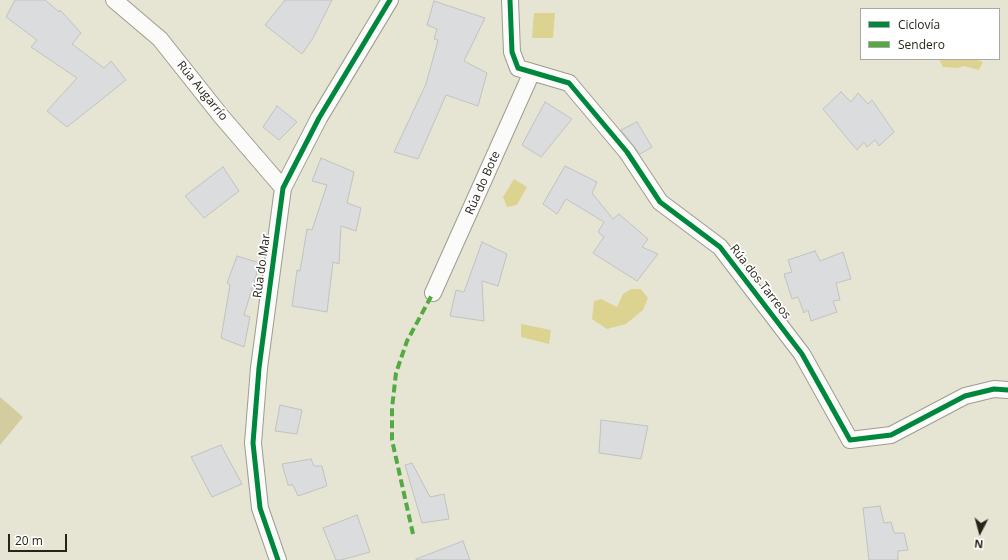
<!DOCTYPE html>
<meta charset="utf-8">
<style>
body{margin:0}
#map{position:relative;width:1008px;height:560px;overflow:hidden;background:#e6e5d4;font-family:"Open Sans",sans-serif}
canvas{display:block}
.legend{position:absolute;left:860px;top:8px;width:140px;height:52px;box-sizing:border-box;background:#fff;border:1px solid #a9a8a3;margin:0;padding:5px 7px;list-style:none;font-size:12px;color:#27251a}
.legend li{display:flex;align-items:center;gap:8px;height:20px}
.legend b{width:20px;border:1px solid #a9a8a3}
.north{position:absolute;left:960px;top:512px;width:40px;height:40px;-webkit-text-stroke:3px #fff;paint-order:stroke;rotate:186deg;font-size:11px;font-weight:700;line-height:16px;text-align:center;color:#27251a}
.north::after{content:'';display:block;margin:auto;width:14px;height:18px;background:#27251a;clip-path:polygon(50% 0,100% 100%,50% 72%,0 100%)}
.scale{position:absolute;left:8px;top:534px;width:59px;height:18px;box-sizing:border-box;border:2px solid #27251a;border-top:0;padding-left:5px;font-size:12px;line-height:14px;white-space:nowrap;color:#27251a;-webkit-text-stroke:3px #fff;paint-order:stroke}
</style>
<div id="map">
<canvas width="1008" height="560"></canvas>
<ul class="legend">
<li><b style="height:5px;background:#00873e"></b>Ciclovía</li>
<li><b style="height:5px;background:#53aa42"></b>Sendero</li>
</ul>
<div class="north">N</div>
<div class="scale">20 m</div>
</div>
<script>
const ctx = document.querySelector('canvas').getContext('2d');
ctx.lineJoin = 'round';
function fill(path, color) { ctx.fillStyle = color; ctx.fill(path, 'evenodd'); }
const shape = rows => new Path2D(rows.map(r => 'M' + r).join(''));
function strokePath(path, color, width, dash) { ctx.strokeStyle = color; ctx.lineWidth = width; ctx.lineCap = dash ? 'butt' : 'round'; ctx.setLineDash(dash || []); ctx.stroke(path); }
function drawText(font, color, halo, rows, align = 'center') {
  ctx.font = font + ' "Open Sans",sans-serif'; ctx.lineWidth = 3.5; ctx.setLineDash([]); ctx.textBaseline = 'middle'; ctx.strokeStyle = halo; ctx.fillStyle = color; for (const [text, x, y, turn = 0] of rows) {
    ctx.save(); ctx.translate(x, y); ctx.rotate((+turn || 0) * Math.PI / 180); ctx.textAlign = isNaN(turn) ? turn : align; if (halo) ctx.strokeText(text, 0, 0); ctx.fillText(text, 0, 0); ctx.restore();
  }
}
const green = shape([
 [0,397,23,417,0,445]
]);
const water = shape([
 [534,13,555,13,553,38,532,38],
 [939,59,975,59,983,62,979,70,964,66,958,68,943,67],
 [514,179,527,187,517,205,507,207,503,197],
 [631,289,641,289,648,298,643,310,626,324,607,329,592,319,594,301,601,299,617,307,623,294],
 [521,324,551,330,549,344,521,337]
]);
const building = shape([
 [15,0,45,0,59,12,60,10,81,33,72,44,104,68,111,61,126,80,67,127,47,111,77,78,31,47,37,40,6,17,15,0],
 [285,0,332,0,313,38,302,54,265,25,285,0],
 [434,1,485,18,464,61,487,73,478,106,446,95,418,159,394,152,426,84,438,40,434,39,437,29,427,25,434,1],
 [841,92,851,102,858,93,868,104,872,100,894,132,879,146,875,140,867,147,864,142,857,150,823,109,841,92],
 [545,102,572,119,541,157,522,145,545,102],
 [277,106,297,122,279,140,263,127,277,106],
 [637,122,652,147,640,154,621,130,637,122],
 [321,158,354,172,347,203,361,208,356,231,341,226,339,264,333,262,327,312,292,306,297,270,300,271,307,229,312,230,327,185,312,181,321,158],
 [565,166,597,182,592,193,613,219,619,214,648,239,642,247,658,254,637,281,593,253,604,237,598,232,604,222,566,199,557,214,543,204,565,166],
 [223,167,239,191,204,218,185,196,223,167],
 [482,242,507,254,498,286,482,281,484,321,450,316,456,290,464,292,482,242],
 [815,251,820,261,843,252,851,279,836,283,840,300,833,301,837,312,811,321,808,310,804,313,798,297,792,299,784,274,792,272,788,260,815,251],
 [237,256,260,263,244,315,250,317,244,347,221,338,230,285,227,283,237,256],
 [280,405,302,410,297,434,275,431,280,405],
 [601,420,648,426,641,459,599,453,601,420],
 [221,445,242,484,212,497,191,457,221,445],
 [311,459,314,466,322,466,327,486,298,496,293,485,288,485,282,464,311,459],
 [412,463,430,497,444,494,449,519,422,523,405,465,412,463],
 [880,506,884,523,891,522,894,533,904,533,908,550,898,551,898,560,869,560,863,508,880,506],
 [357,515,370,552,341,560,336,560,323,528,357,515],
 [463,541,470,560,416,560,416,559,463,541]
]);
const street = shape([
 [114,0,160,39,221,116,283,188],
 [510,0,512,52,518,68,569,83,627,152,660,202,720,247,802,354,850,440,891,435,965,396,994,389,1008,390],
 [433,293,532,72],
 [278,560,260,508,253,443,259,368,283,188,319,118,390,0]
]);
const quiet = shape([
 [413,534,392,440,392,408,396,373,407,341,433,293]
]);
const cycleway = shape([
 [510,0,512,52,518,68,569,83,627,152,660,202,720,247,802,354,850,440,891,435,965,396,994,389,1008,390],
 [278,560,260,508,253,443,259,368,283,188,319,118,390,0]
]);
const streetNames = [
 ["Rúa Augarrío",202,91,51],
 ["Rúa do Bote",483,183,-66],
 ["Rúa do Mar",262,266,-82],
 ["Rúa dos Tarreos",760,282,52]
];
fill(green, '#d2cc9f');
fill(water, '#dcd391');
fill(building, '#dadcdd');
strokePath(building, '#c1c2c0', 1);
strokePath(street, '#9d9c8f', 18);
strokePath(street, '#fbfbf9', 16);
strokePath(quiet, '#53aa42', 4, [8, 4]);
strokePath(cycleway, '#00873e', 5);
drawText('12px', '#27251a', '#fff', streetNames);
</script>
